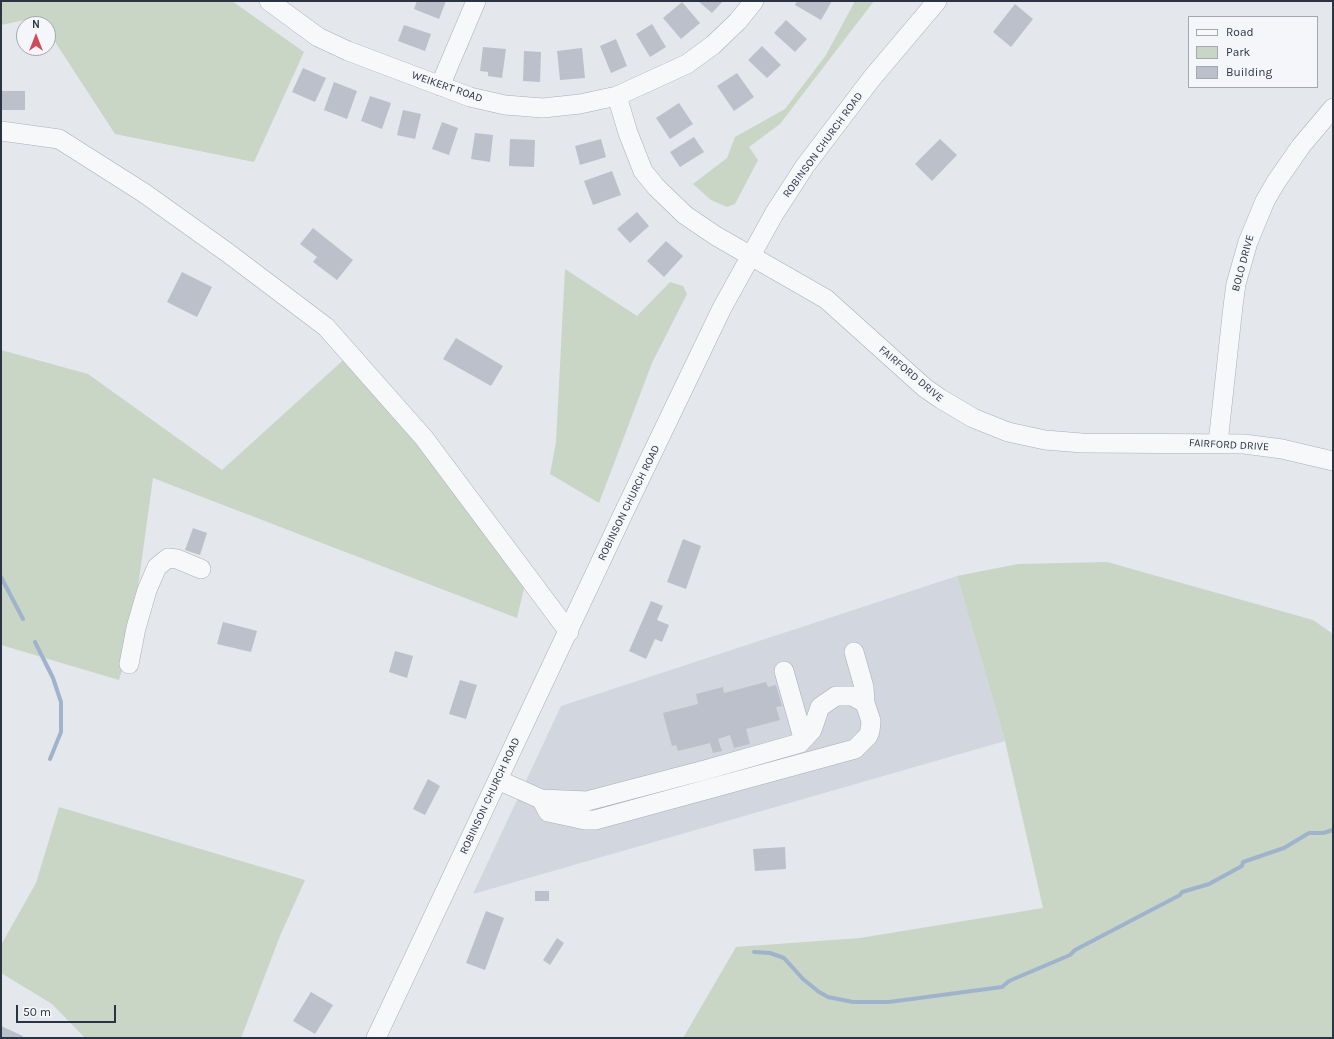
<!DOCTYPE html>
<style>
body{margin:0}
#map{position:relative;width:1334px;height:1039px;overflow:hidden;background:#e4e7ec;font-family:Karla,sans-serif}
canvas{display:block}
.frame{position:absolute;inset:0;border:2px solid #2b3445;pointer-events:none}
.legend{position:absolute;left:1188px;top:16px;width:130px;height:72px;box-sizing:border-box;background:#f4f6f9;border:1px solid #a4a8b1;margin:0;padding:5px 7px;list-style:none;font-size:12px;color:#2b3445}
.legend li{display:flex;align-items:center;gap:8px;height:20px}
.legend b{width:20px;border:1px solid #a4a8b1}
.north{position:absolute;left:16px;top:16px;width:40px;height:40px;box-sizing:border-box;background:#f4f6f9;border:1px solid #a4a8b1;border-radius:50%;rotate:0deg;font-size:11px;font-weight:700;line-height:16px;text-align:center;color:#2b3445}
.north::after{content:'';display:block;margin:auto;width:14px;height:18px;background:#d1495b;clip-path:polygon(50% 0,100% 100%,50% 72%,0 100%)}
.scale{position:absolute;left:16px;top:1005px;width:100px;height:18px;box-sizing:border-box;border:2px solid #2b3445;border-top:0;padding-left:5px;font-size:12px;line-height:14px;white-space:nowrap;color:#2b3445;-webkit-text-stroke:3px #f4f6f9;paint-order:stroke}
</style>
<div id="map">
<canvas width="1334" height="1039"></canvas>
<div class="frame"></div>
<ul class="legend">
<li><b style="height:5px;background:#f7f8fa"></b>Road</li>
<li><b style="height:11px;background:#c9d6c5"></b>Park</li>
<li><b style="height:11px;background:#bbc0ca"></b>Building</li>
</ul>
<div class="north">N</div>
<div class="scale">50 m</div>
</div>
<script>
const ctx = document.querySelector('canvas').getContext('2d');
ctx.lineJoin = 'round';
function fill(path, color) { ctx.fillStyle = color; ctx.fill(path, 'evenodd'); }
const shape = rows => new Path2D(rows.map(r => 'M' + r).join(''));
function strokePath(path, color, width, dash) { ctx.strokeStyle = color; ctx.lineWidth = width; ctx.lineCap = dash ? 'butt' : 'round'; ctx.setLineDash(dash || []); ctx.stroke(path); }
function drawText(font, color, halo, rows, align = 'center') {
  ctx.font = font + ' Karla,sans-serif'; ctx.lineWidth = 3; ctx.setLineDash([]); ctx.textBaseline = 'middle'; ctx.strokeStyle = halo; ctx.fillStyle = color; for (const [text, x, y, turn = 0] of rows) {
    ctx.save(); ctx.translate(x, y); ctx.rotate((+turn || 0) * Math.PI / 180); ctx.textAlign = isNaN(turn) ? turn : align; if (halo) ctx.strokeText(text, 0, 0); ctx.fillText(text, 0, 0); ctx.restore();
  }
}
const built = shape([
 [957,576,1005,741,473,894,561,706]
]);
const green = shape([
 [1,1,232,1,304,52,254,162,115,134,48,31,48,24,43,24,39,17,1,25],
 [855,1,874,1,780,124,749,147,758,160,735,204,727,207,711,200,693,184,727,158,735,137,785,109,826,55],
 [565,269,637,316,670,282,683,286,687,294,652,363,599,503,550,474,556,442],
 [1,350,88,374,222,470,351,353,526,580,517,618,153,478,130,645,119,680,1,645],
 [1107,562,1313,620,1333,634,1333,1038,683,1038,736,947,860,938,1043,908,1005,741,957,576,1018,564],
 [59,807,305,880,280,936,241,1038,85,1038,52,1004,1,973,1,945,36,883]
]);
const stream = shape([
 [1,577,23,619],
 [35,642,53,678,61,702,61,732,50,759],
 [754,952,770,953,784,958,803,979,819,992,828,997,853,1002,889,1002,1002,987,1009,981,1070,955,1075,950,1180,895,1182,892,1209,884,1242,866,1243,862,1284,848,1309,833,1323,833,1333,830]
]);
const building = shape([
 [417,1,446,1,439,19,414,9],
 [698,1,723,1,712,13],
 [797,1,832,1,821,20,795,5],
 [682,2,700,23,681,39,663,18],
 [1015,4,1033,19,1011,47,993,32],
 [786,20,807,39,795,52,774,33],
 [652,24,666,47,650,57,636,34],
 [404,25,431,34,425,51,398,41],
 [616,39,627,66,611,73,600,46],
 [762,46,781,65,767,78,748,60],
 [483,47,506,49,502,78,488,76,488,72,480,71],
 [582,48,585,78,560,80,557,51],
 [524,51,541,52,540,82,523,81],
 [303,68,326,78,315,102,292,92],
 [737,73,754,97,734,111,717,86],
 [334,82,357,91,347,119,324,110],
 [1,91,25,91,25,110,1,110],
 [370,96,391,103,382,129,361,121],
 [679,103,693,124,670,139,656,118],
 [403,110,421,114,415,139,397,135],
 [442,122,458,128,449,155,432,149],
 [475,133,493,135,490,162,471,159],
 [694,137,704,152,680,167,670,152],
 [510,139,535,140,534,167,509,166],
 [601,139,606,157,580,165,575,146],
 [940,139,957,155,932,181,915,164],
 [612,171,621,195,593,205,584,181],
 [637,212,649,226,630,243,617,229],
 [313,228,353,260,337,280,313,262,317,257,300,244],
 [666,241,683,256,664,277,647,261],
 [182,272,212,287,197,317,167,302],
 [456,338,503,366,491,386,443,359],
 [193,528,207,533,200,555,185,550],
 [683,539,701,546,686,589,667,582],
 [651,601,663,606,657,620,669,625,662,642,655,639,646,659,629,651],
 [223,622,257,631,251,652,217,644],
 [395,651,413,656,407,678,389,672],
 [460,680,477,685,466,719,449,714],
 [766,682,768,687,776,685,782,706,776,707,780,720,746,729,750,744,734,748,730,735,718,739,722,751,713,753,710,743,678,751,676,745,672,746,663,713,698,704,696,694,723,687,724,693],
 [428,779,440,786,425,815,413,809],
 [785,847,786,869,755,871,753,849],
 [535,891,549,891,549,901,535,901],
 [486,911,504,918,485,970,466,963],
 [557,938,564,943,550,965,543,960],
 [311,992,333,1005,315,1034,293,1021],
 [1,1026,23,1036,22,1038,1,1038]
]);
const minor = shape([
 [269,1,318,37,348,51,470,97,505,105,543,108,580,104,617,96,687,64,713,45,738,21,754,1],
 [440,86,476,1],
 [617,96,628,133,643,171,656,187,685,215,716,236,826,299,925,388,941,399,973,418,1008,432,1045,440,1082,443,1244,444,1282,449,1333,461],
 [1,131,59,139,144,193,228,253,326,327,424,438,569,632],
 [1218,443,1233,306,1236,284,1248,242,1265,201,1276,182,1301,146,1333,108],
 [854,652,864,687,865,703],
 [129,664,136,628,147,590,157,567,168,558,177,559,201,569],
 [784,671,803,738],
 [498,780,541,799,587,801,705,770,800,743,812,730,820,707,836,696,852,696,865,703,871,721,870,731,868,736,855,749,595,820,585,820,548,812,541,799],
 [376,1038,624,512,722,308,774,214,805,166,872,78,937,1]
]);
const streetNames = [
 ["WEIKERT ROAD",447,87,19],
 ["ROBINSON CHURCH ROAD",823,145,-54],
 ["BOLO DRIVE",1243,263,-75],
 ["FAIRFORD DRIVE",911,374,40],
 ["FAIRFORD DRIVE",1229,445,3],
 ["ROBINSON CHURCH ROAD",629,503,-64],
 ["ROBINSON CHURCH ROAD",490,796,-65]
];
fill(built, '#d2d6de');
fill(green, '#c9d6c5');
strokePath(stream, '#9fb4cc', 4);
fill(building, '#bbc0ca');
strokePath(minor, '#a9aeb7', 20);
strokePath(minor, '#f7f8fa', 19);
drawText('11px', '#2b3445', '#f4f6f9', streetNames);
</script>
